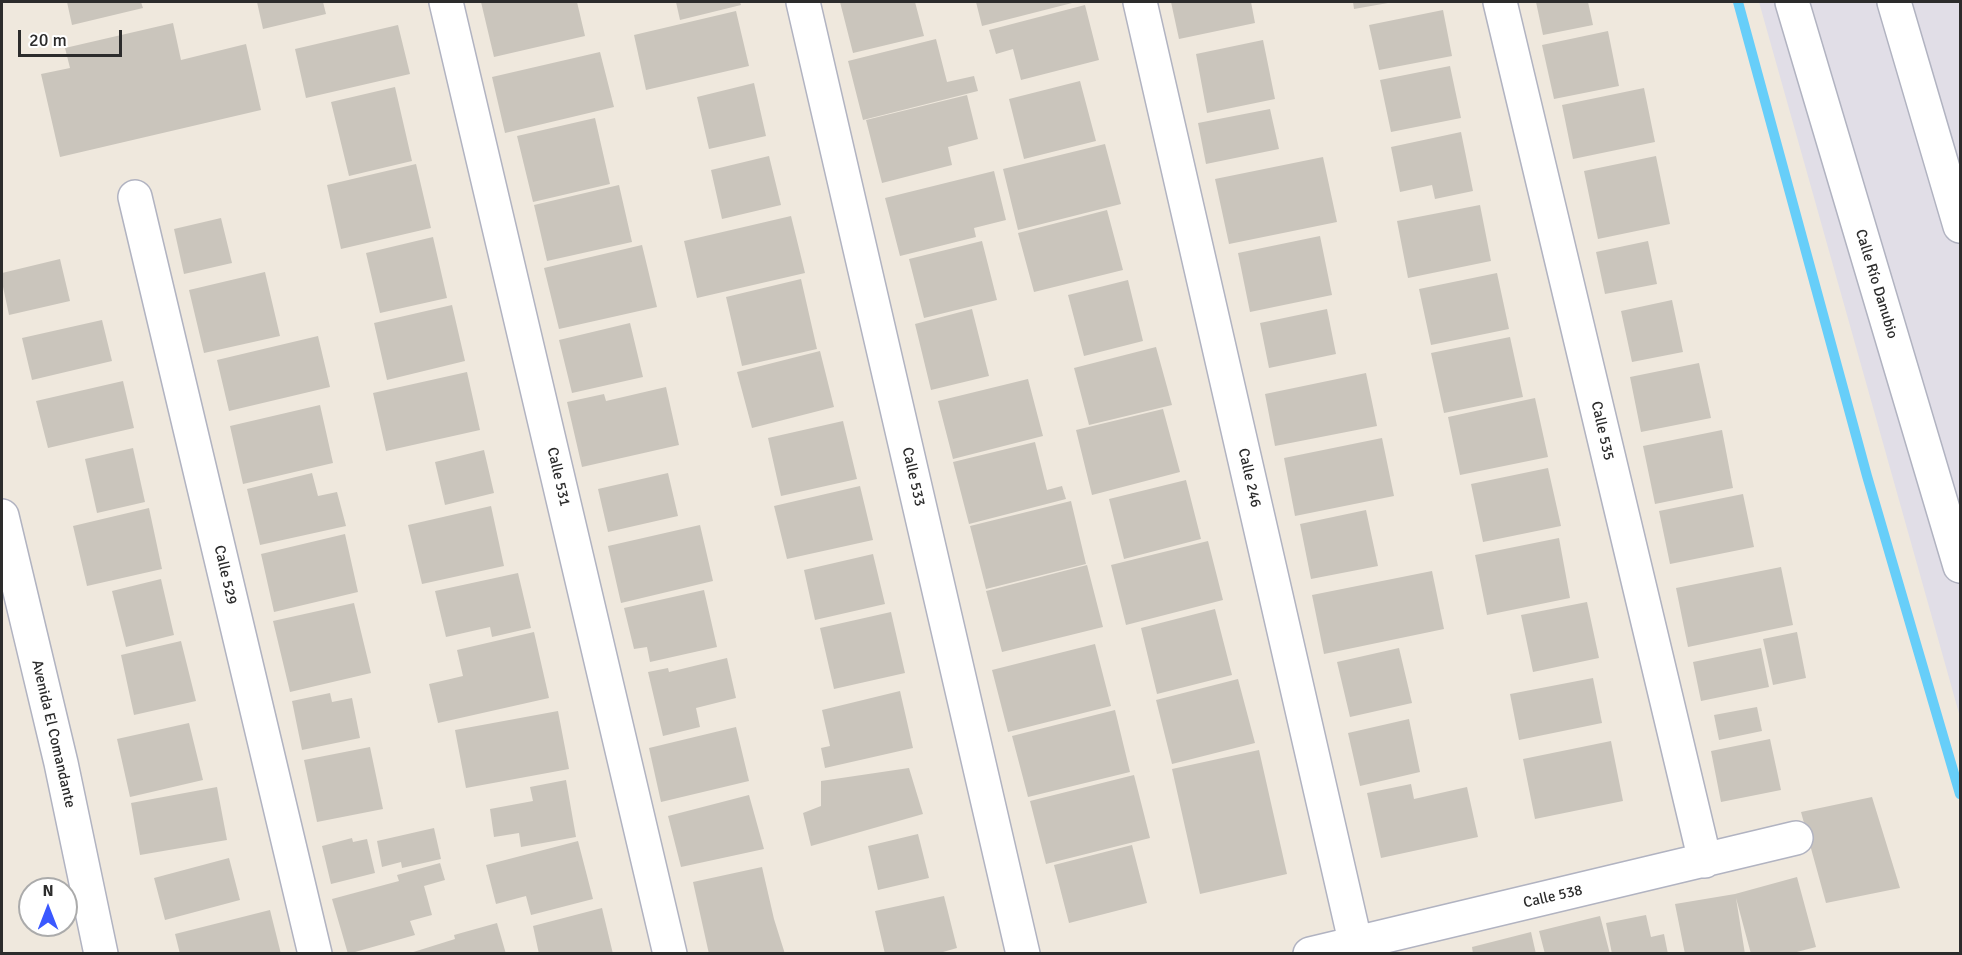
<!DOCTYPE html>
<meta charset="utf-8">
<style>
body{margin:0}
#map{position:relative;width:1962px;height:955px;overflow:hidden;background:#efe8dd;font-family:Signika,sans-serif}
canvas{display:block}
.frame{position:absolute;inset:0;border:3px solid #2c2c2c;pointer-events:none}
.north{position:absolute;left:18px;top:877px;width:60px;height:60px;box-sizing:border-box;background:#fff;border:2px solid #ababab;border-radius:50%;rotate:0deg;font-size:16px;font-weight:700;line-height:24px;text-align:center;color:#2c2c2c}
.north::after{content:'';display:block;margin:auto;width:21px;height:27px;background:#3a58ff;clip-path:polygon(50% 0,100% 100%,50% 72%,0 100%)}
.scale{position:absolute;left:18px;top:30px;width:104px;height:27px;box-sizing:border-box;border:3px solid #2c2c2c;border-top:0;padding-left:8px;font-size:18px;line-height:21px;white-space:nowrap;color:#2c2c2c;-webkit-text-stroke:4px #fff;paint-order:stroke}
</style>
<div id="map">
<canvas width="1962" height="955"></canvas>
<div class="frame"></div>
<div class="north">N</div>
<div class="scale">20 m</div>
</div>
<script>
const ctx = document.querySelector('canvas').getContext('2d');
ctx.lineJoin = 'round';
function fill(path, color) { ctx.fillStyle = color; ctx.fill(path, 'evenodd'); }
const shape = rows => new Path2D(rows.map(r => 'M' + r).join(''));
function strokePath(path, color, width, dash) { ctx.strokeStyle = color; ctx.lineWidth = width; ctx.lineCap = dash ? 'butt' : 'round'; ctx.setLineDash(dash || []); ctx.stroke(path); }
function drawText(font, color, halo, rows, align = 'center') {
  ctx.font = font + ' Signika,sans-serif'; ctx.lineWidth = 4.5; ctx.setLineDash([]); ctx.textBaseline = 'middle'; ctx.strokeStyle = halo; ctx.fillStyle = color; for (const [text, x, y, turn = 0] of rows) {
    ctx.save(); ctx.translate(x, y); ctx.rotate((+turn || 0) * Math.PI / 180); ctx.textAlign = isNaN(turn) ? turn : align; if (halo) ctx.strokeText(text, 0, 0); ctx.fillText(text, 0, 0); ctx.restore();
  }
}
const industrial = shape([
 [1759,2,1960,2,1960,717]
]);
const stream = shape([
 [1738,2,1867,476,1960,794]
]);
const building = shape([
 [67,2,141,2,143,8,72,25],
 [257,2,323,2,326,14,263,29],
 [481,2,577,2,585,36,494,57],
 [676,2,740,2,741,5,680,20],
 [840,2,915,2,924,36,853,53],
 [976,2,1076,2,982,26],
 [1171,2,1251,2,1255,23,1179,39],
 [1353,2,1388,2,1388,3,1354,9],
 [1536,2,1588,2,1593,25,1543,35],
 [1085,5,1099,60,1021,80,1013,49,996,54,989,30],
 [1443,10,1452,56,1379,70,1369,25],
 [736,11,749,66,646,90,634,35],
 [173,23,181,60,246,44,261,110,60,157,41,74,70,68,65,48],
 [398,25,410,74,306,98,295,49],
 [1608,31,1619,86,1554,99,1542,45],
 [936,39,947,82,974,76,978,91,863,120,848,61],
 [1263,40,1275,99,1207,113,1196,54],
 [600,52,614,107,505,133,492,77],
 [1450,66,1461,118,1391,132,1380,80],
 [1080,81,1096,141,1024,159,1009,99],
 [754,83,766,136,709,149,697,97],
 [395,87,412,161,349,176,331,102],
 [1644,88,1655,142,1573,159,1562,105],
 [967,95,978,139,948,147,952,165,882,183,866,120],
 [1270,109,1279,149,1206,164,1198,123],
 [595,118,610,184,533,202,517,136],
 [1461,132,1473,191,1435,199,1432,185,1400,192,1391,147],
 [1105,144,1121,204,1018,230,1003,169],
 [769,156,781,205,722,219,711,170],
 [1656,156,1670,224,1598,239,1584,171],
 [1323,157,1337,222,1229,244,1215,179],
 [416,164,431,228,341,249,327,185],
 [994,171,1006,220,974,228,976,237,900,256,885,198],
 [619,185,632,242,547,261,534,205],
 [1480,205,1491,261,1408,278,1397,221],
 [1107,210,1123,270,1034,292,1018,233],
 [791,216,805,273,697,298,684,241],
 [221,218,232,263,184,274,174,229],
 [1320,236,1332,295,1250,312,1238,253],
 [433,237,447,298,380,313,366,253],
 [982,241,997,300,924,318,909,259],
 [1648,241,1657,284,1605,294,1596,252],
 [642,245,657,307,559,329,544,268],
 [60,259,70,301,9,315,2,282,2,273],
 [265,272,280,336,204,353,189,290],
 [1497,273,1509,329,1431,345,1419,289],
 [801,279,817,349,742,366,726,297],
 [1128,280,1143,341,1084,356,1068,295],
 [1672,300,1683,352,1632,362,1621,311],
 [452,305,465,361,387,380,374,323],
 [972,309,989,376,931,390,915,324],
 [1327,309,1336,354,1269,368,1260,323],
 [102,320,112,361,32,380,22,338],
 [630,323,643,377,572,393,559,340],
 [318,336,330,387,229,411,217,360],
 [1510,337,1523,397,1444,413,1431,353],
 [1156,347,1172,405,1089,425,1074,368],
 [820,351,834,407,752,428,737,372],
 [1699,363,1711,418,1641,432,1630,377],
 [467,372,480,430,386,451,373,393],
 [1366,373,1377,426,1275,446,1265,394],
 [1028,379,1043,436,953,459,938,401],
 [123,381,134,428,48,448,36,401],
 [666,387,679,445,582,467,567,402,604,394,606,401],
 [1535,398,1548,457,1460,475,1448,417],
 [320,405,333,463,243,484,230,426],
 [1163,409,1180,472,1092,495,1076,430],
 [843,421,857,479,781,496,768,438],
 [1722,430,1733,488,1655,504,1643,446],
 [1382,438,1394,496,1295,516,1284,458],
 [1035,442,1047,490,1062,486,1066,499,969,524,953,462],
 [133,448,145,502,97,513,85,459],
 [484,450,494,493,445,505,435,462],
 [1548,468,1561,526,1483,542,1471,484],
 [312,473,318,496,337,492,346,526,260,545,247,489],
 [668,473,678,516,608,532,598,489],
 [1186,480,1201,539,1124,559,1109,499],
 [860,486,873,540,787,559,774,506],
 [1743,494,1754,547,1670,564,1659,511],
 [1071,501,1086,564,986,589,970,526],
 [491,506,504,566,422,584,408,525],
 [149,508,162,569,87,586,73,526],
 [1366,510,1378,566,1311,579,1300,524],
 [700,525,713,581,621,603,608,546],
 [345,534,358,592,274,612,261,554],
 [1559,538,1570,598,1487,615,1475,555],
 [1208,541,1223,600,1126,625,1111,565],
 [873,554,885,604,815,620,804,570],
 [1087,565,1103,627,1002,652,986,591],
 [1781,567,1793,625,1688,647,1676,588],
 [1432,571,1444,629,1324,654,1312,595],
 [518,573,531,628,492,637,490,627,446,637,435,591],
 [161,579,174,635,126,647,112,591],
 [704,590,717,647,650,662,647,647,634,649,624,608],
 [1587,602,1599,658,1533,672,1521,615],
 [354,603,371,673,290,692,273,621],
 [1215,609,1232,675,1157,694,1141,628],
 [891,612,905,673,834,689,820,628],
 [534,632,549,698,438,723,429,684,463,676,457,650],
 [1797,632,1806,678,1773,685,1763,639],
 [181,641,196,701,134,715,121,655],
 [1095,644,1111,706,1008,732,992,670],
 [1399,648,1412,703,1350,717,1337,662],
 [1761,648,1769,687,1701,701,1693,662],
 [727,658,736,698,696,708,700,727,663,736,648,672,668,668,669,672],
 [1593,678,1602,723,1519,740,1510,694],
 [1238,679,1255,743,1172,764,1156,700],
 [900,691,913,748,825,768,821,748,830,746,822,710],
 [330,693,332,702,352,698,360,738,302,750,292,701],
 [1757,707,1762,731,1719,740,1714,715],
 [1115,710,1130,772,1028,797,1012,736],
 [558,711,569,769,466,788,455,730],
 [1409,719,1420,772,1360,786,1348,733],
 [189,723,203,780,130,797,117,739],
 [736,727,749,781,661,802,649,748],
 [1770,739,1781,790,1721,802,1711,751],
 [1611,741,1623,801,1535,819,1523,759],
 [370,747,383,809,317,822,304,760],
 [1259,750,1287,874,1200,894,1172,769],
 [909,768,923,814,811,846,803,813,821,806,821,781],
 [1134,775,1150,838,1046,864,1030,801],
 [566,780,576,837,521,847,519,833,494,837,490,809,533,801,530,787],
 [1411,784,1414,799,1467,787,1478,837,1381,858,1367,793],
 [217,787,227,840,140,855,131,803],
 [749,795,764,849,681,867,668,816],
 [1872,797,1900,888,1826,903,1801,812],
 [434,828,441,859,402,868,401,862,382,867,377,841],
 [918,834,929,878,878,890,868,846],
 [352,838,353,842,367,839,375,873,331,884,322,846],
 [578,841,593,899,531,915,526,896,496,904,486,865],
 [1132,845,1147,903,1069,923,1054,865],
 [229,858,240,900,165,920,154,878],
 [440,863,445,880,424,886,432,915,410,921,415,935,348,954,332,899,399,881,397,875],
 [762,867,774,919,785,954,709,954,693,882],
 [1797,877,1816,947,1789,954,1751,954,1736,898,1745,954,1685,954,1675,904,1735,894],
 [944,896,957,948,936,954,885,954,875,911],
 [602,908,613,954,539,954,533,926],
 [270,910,281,954,180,954,175,934],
 [1646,915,1651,937,1664,934,1668,954,1612,954,1606,923],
 [1600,916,1610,954,1545,954,1539,931],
 [497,923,506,954,407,954,455,939,454,935],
 [1531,932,1536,954,1473,954,1472,947]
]);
const minor = shape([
 [446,2,670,954],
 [803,2,1023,954],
 [1140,2,1358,954],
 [1500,2,1705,861],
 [1792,2,1960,566],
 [1894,2,1960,226],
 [135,197,315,954],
 [2,516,61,763,101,954],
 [1310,954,1796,838]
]);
const streetNames = [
 ["Calle Río Danubio",1876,284,73],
 ["Calle 535",1602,431,77],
 ["Calle 531",558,477,77],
 ["Calle 533",913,477,77],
 ["Calle 246",1249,478,77],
 ["Calle 529",225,575,77],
 ["Avenida El Comandante",53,734,77],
 ["Calle 538",1553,897,-13]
];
fill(industrial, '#e1dee7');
strokePath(stream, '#67cef9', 10);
fill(building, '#cac5bc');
strokePath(minor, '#b1b3c1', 36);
strokePath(minor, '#fff', 33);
drawText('15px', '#2c2c2c', '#fff', streetNames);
</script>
